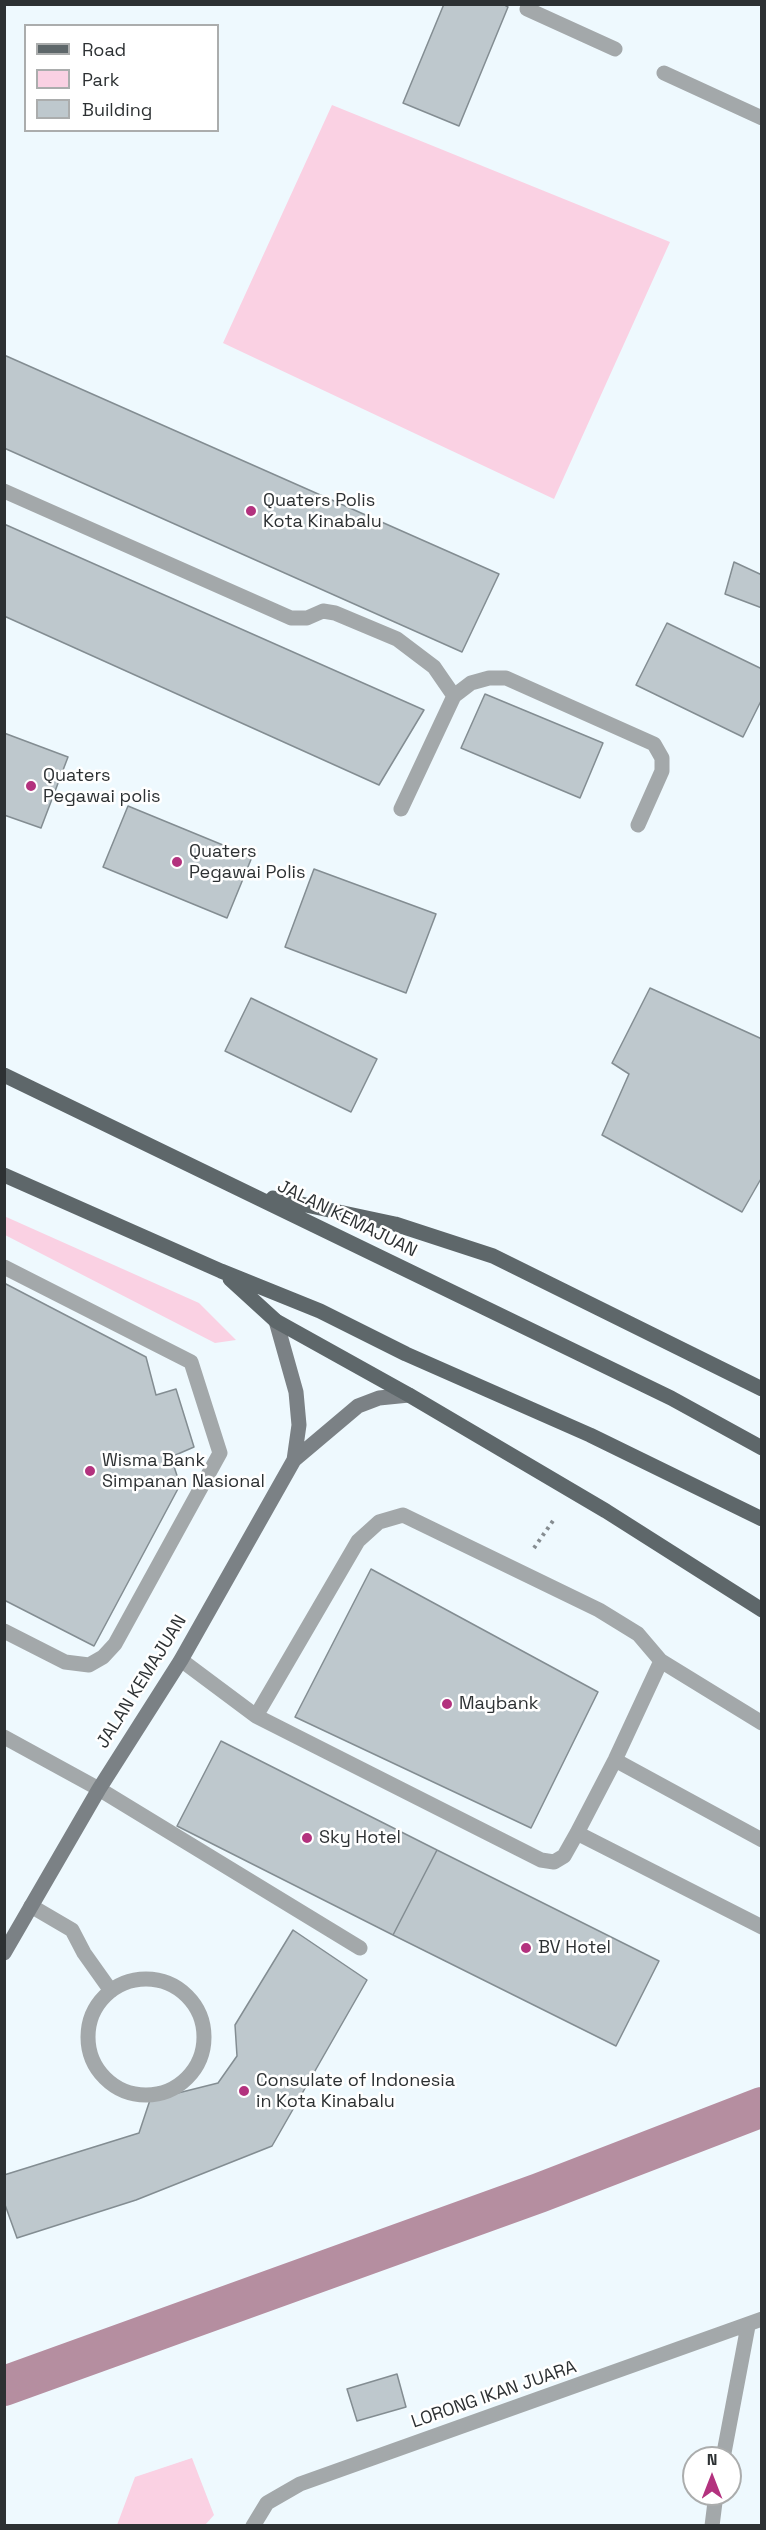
<!DOCTYPE html>
<style>
body{margin:0}
#map{position:relative;width:766px;height:2530px;overflow:hidden;background:#eef9fe;font-family:"Space Grotesk",sans-serif}
canvas{display:block}
.frame{position:absolute;inset:0;border:6px solid #2d3133;pointer-events:none}
.legend{position:absolute;left:24px;top:24px;width:195px;height:108px;box-sizing:border-box;background:#fff;border:2px solid #abadad;margin:0;padding:8px 10px;list-style:none;font-size:18px;color:#2d3133}
.legend li{display:flex;align-items:center;gap:12px;height:30px}
.legend b{width:30px;border:2px solid #abadad}
.north{position:absolute;left:682px;top:2446px;width:60px;height:60px;box-sizing:border-box;background:#fff;border:2px solid #abadad;border-radius:50%;rotate:0deg;font-size:16px;font-weight:700;line-height:24px;text-align:center;color:#2d3133}
.north::after{content:'';display:block;margin:auto;width:21px;height:27px;background:#b3327e;clip-path:polygon(50% 0,100% 100%,50% 72%,0 100%)}
</style>
<div id="map">
<canvas width="766" height="2530"></canvas>
<div class="frame"></div>
<ul class="legend">
<li><b style="height:8px;background:#5e676a"></b>Road</li>
<li><b style="height:16px;background:#fad1e3"></b>Park</li>
<li><b style="height:16px;background:#bec8cd"></b>Building</li>
</ul>
<div class="north">N</div>
</div>
<script>
const ctx = document.querySelector('canvas').getContext('2d');
ctx.lineJoin = 'round';
function fill(path, color) { ctx.fillStyle = color; ctx.fill(path, 'evenodd'); }
const shape = rows => new Path2D(rows.map(r => 'M' + r).join(''));
function strokePath(path, color, width, dash) { ctx.strokeStyle = color; ctx.lineWidth = width; ctx.lineCap = dash ? 'butt' : 'round'; ctx.setLineDash(dash || []); ctx.stroke(path); }
function drawText(font, color, halo, rows, align = 'center') {
  ctx.font = font + ' "Space Grotesk",sans-serif'; ctx.lineWidth = 5; ctx.setLineDash([]); ctx.textBaseline = 'middle'; ctx.strokeStyle = halo; ctx.fillStyle = color; for (const [text, x, y, turn = 0] of rows) {
    ctx.save(); ctx.translate(x, y); ctx.rotate((+turn || 0) * Math.PI / 180); ctx.textAlign = isNaN(turn) ? turn : align; if (halo) ctx.strokeText(text, 0, 0); ctx.fillText(text, 0, 0); ctx.restore();
  }
}
const green = shape([
 [332,105,670,242,554,499,223,343],
 [4,1216,199,1303,236,1340,215,1343,5,1235],
 [192,2458,214,2515,205,2525,117,2525,135,2477]
]);
const canal = shape([
 [4,2386,539,2193,762,2107]
]);
const building = shape([
 [444,4,503,4,508,7,459,126,403,103,444,4],
 [4,355,499,574,462,652,4,448,4,355],
 [4,524,424,710,379,785,4,616,4,524],
 [734,562,762,575,762,608,725,594,734,562],
 [667,623,762,669,762,699,743,737,636,685,667,623],
 [485,694,603,743,580,798,461,748,485,694],
 [4,733,68,757,41,828,4,815,4,733],
 [128,806,252,857,227,918,103,867,128,806],
 [314,869,436,914,406,993,285,947,314,869],
 [650,988,762,1039,762,1177,742,1212,602,1135,629,1074,612,1063,650,988],
 [251,998,377,1059,351,1112,225,1051,251,998],
 [4,1283,146,1357,156,1395,176,1389,194,1447,171,1457,180,1485,94,1646,4,1600,4,1283],
 [371,1569,598,1692,531,1828,295,1717,371,1569],
 [221,1741,437,1850,393,1935,177,1826,221,1741],
 [437,1850,659,1961,616,2046,393,1935,437,1850],
 [293,1930,367,1980,272,2146,136,2200,17,2238,4,2202,4,2175,139,2133,150,2100,218,2083,237,2056,235,2025,293,1930],
 [397,2374,406,2407,357,2421,347,2389,397,2374]
]);
const path = shape([
 [534,1548,555,1518]
]);
const lane = shape([
 [527,9,615,49],
 [664,73,762,118],
 [4,491,291,618,307,618,323,611,335,613,397,639,434,667,454,696,401,809],
 [454,696,471,683,489,678,506,678,654,744,662,758,662,771,638,825],
 [4,1267,191,1362,220,1453,115,1644,103,1657,89,1665,65,1662,4,1631],
 [181,1660,256,1716,541,1860,554,1862,564,1856,577,1833,615,1760,661,1661,638,1634,599,1610,403,1515,379,1522,358,1541,256,1716],
 [661,1661,762,1723],
 [4,1737,99,1789,360,1948],
 [615,1760,762,1840],
 [577,1833,762,1927],
 [31,1906,72,1930,84,1953,111,1991],
 '88 2037a58 58 0 1 1 116 0a58 58 0 1 1-116 0Z'
]);
const street = shape([
 [723,2458,748,2326],
 [253,2526,267,2503,300,2484,762,2319],
 [712,2526,716,2494]
]);
const secondary = shape([
 [294,1460,358,1406,379,1398,409,1395],
 [4,1953,99,1789,181,1660,294,1460,299,1425,296,1392,276,1321]
]);
const primary = shape([
 [4,1075,671,1398,762,1448],
 [4,1175,221,1271,320,1311,406,1354,590,1435,762,1519],
 [273,1198,395,1224,493,1256,762,1389],
 [230,1279,276,1321,409,1395,606,1511,762,1610]
]);
const markers = [
 [251,511,6,"#b3327e"],
 [31,786,6,"#b3327e"],
 [177,862,6,"#b3327e"],
 [90,1471,6,"#b3327e"],
 [447,1704,6,"#b3327e"],
 [307,1838,6,"#b3327e"],
 [526,1948,6,"#b3327e"],
 [244,2091,6,"#b3327e"]
];
const poiNames = [
 ["Quaters Polis",263,501],
 ["Kota Kinabalu",263,522],
 ["Quaters",43,776],
 ["Pegawai polis",43,797],
 ["Quaters",189,852],
 ["Pegawai Polis",189,873],
 ["Wisma Bank",102,1461],
 ["Simpanan Nasional",102,1482],
 ["Maybank",459,1704],
 ["Sky Hotel",319,1838],
 ["BV Hotel",538,1948],
 ["Consulate of Indonesia",256,2081],
 ["in Kota Kinabalu",256,2102]
];
const streetNames = [
 ["JALAN KEMAJUAN",347,1219,26],
 ["JALAN KEMAJUAN",142,1682,-58],
 ["LORONG IKAN JUARA",494,2395,-19]
];
fill(green, '#fad1e3');
strokePath(canal, '#b58ea0', 40);
fill(building, '#bec8cd');
strokePath(building, '#838d92', 1.5);
strokePath(path, '#858c90', 4, [3, 4.5]);
strokePath(lane, '#a3a8aa', 15);
strokePath(street, '#a3a8aa', 15);
strokePath(secondary, '#7b8185', 15);
strokePath(primary, '#5e676a', 15);
for (const [x, y, r, color] of markers) { const dot = new Path2D(); dot.arc(x, y, r, 0, 2 * Math.PI); ctx.fillStyle = color; ctx.fill(dot); strokePath(dot, '#fff', 2); }
drawText('18px', '#2d3133', '#fff', poiNames, 'left');
drawText('18px', '#2d3133', '#fff', streetNames);
</script>
